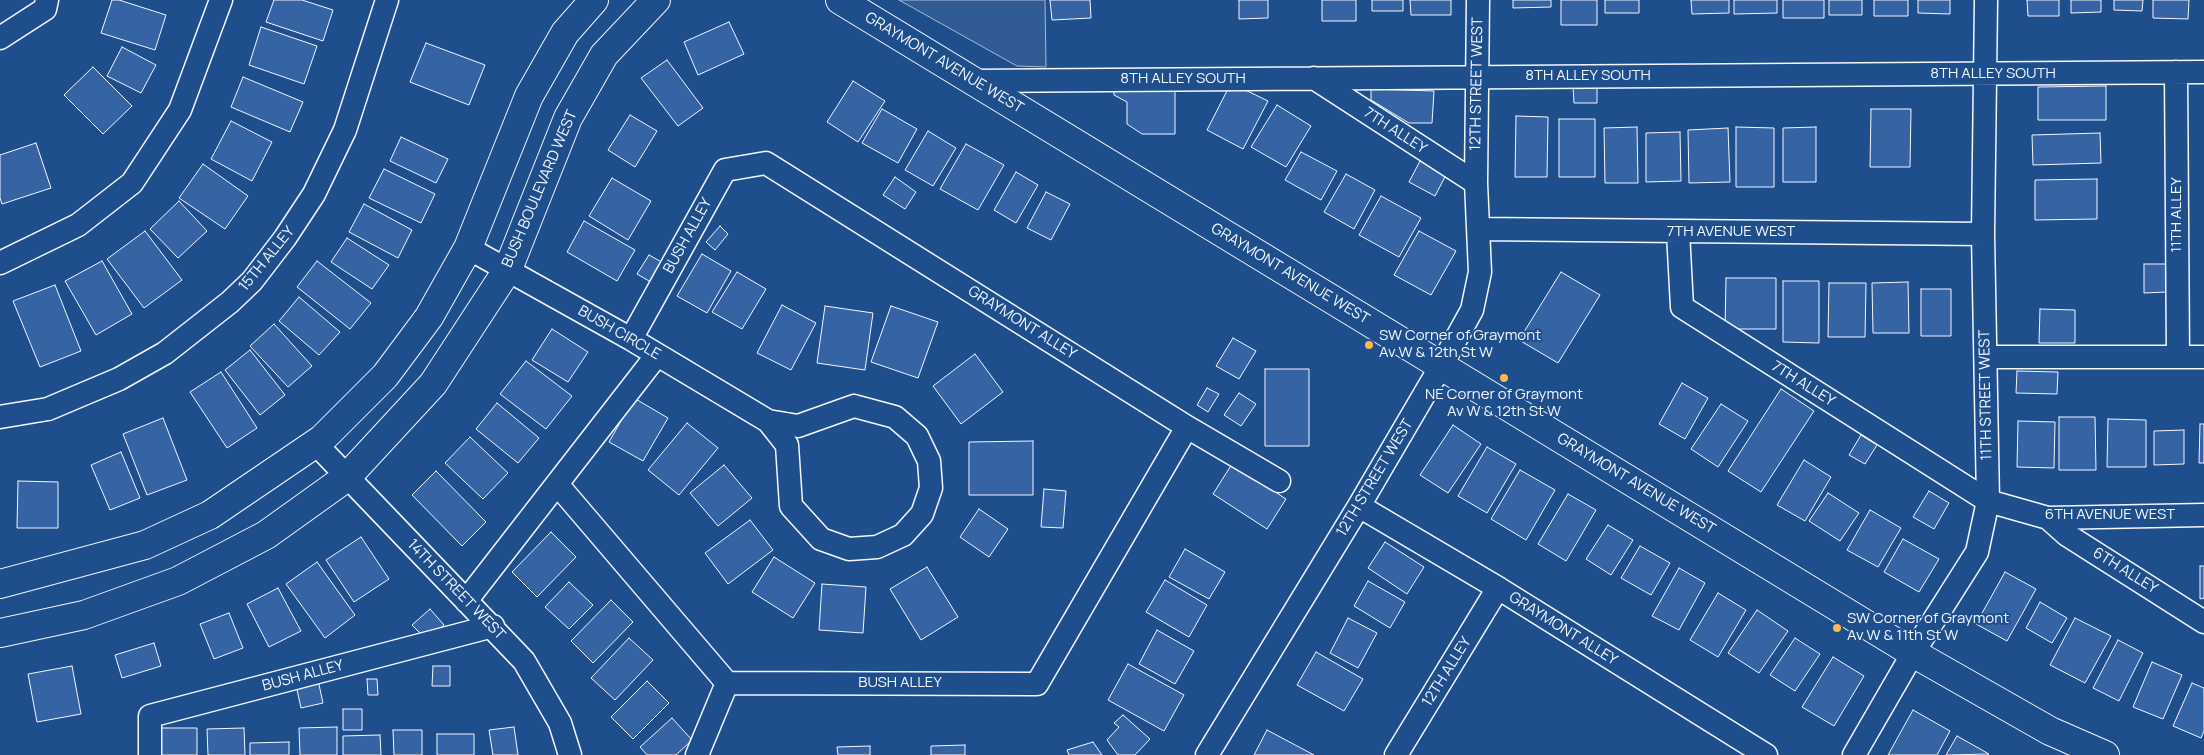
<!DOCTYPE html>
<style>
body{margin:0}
canvas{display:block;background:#1f4e8c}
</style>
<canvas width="2204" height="755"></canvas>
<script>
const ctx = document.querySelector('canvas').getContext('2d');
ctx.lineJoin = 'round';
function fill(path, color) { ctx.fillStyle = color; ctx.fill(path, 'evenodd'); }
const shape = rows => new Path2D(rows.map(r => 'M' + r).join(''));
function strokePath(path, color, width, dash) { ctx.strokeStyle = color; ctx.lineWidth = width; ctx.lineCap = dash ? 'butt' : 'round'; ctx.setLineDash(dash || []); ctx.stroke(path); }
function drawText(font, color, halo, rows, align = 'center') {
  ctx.font = font + ' Manrope,sans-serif'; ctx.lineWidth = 4; ctx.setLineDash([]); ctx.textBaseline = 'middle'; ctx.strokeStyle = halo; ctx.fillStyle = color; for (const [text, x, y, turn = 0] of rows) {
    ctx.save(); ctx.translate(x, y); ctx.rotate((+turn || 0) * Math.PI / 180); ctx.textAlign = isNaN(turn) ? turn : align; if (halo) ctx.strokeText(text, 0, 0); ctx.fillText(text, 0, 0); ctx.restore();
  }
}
const built = shape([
 [899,0,1045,0,1046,67,1017,66,899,0]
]);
const building = shape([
 [112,0,119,0,166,15,155,50,101,33,112,0],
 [274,0,302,0,333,10,323,41,266,22,274,0],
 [1050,0,1090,0,1091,18,1052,20,1050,0],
 [1239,0,1268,0,1268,18,1239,19,1239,0],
 [1322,0,1356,0,1356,21,1322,21,1322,0],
 [1372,0,1403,0,1403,11,1372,11,1372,0],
 [1410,0,1451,0,1451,15,1411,15,1410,0],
 [1513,0,1551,0,1551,7,1513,8,1513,0],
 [1561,0,1597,0,1597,25,1561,25,1561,0],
 [1605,0,1639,0,1639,13,1605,13,1605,0],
 [1691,0,1729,0,1729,13,1692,14,1691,0],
 [1734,0,1777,0,1777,13,1734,14,1734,0],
 [1783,0,1824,0,1824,18,1783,18,1783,0],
 [1829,0,1862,0,1862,15,1829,15,1829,0],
 [1874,0,1908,0,1908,16,1874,16,1874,0],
 [1918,0,1950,0,1950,14,1918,13,1918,0],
 [2027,0,2059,0,2059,16,2028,16,2027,0],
 [2071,0,2101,0,2101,12,2071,13,2071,0],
 [2114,0,2143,0,2142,11,2114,10,2114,0],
 [2153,0,2189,0,2188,19,2153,18,2153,0],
 [729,22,744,54,698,75,684,42,729,22],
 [261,27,317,46,304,84,249,65,261,27],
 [426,43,485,65,469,105,410,82,426,43],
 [122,47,156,65,141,93,107,76,122,47],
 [667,60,703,108,678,126,641,78,667,60],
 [93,67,132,106,103,134,64,95,93,67],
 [243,77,303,102,290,132,231,107,243,77],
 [853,81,885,101,858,142,827,122,853,81],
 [1231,83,1268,101,1243,149,1207,130,1231,83],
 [1114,84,1175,85,1175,134,1142,134,1127,124,1127,102,1114,95,1114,84],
 [1597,85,1597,103,1574,103,1573,86,1597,85],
 [2106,86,2106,120,2038,120,2038,87,2106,86],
 [1371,89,1434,91,1432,123,1409,123,1371,100,1371,89],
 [1277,105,1311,126,1286,167,1251,147,1277,105],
 [882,109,917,129,898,163,862,143,882,109],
 [1871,109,1911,109,1910,167,1870,167,1871,109],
 [630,115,657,131,635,167,608,150,630,115],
 [1516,116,1548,117,1547,177,1515,177,1516,116],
 [1559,119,1595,119,1595,177,1559,177,1559,119],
 [231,121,272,142,252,181,211,159,231,121],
 [1637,127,1638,183,1605,183,1604,128,1637,127],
 [1736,127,1774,128,1774,187,1736,187,1736,127],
 [1816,127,1816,182,1783,182,1783,128,1816,127],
 [1728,128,1730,182,1689,183,1688,130,1728,128],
 [928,131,956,148,933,186,905,170,928,131],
 [1680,132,1681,181,1646,182,1646,133,1680,132],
 [2100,133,2101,163,2033,165,2032,135,2100,133],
 [401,137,448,159,436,183,390,161,401,137],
 [36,143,51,188,2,204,0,198,0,155,36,143],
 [966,144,1004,165,978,210,940,189,966,144],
 [1301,152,1337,171,1321,200,1285,180,1301,152],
 [1420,161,1446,175,1435,196,1409,182,1420,161],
 [203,164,248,196,225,229,179,198,203,164],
 [384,169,435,194,421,223,369,198,384,169],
 [1016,172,1038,185,1016,223,994,210,1016,172],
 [1346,174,1375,190,1354,229,1324,212,1346,174],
 [895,177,916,192,905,209,883,195,895,177],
 [612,178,651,201,628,240,589,216,612,178],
 [2097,179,2097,219,2035,220,2035,180,2097,179],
 [1046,192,1070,204,1051,240,1027,228,1046,192],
 [1381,196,1421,218,1399,257,1359,235,1381,196],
 [179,201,207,231,178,258,150,229,179,201],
 [364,204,412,230,398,258,349,232,364,204],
 [584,221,635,250,617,281,567,252,584,221],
 [720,226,728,234,715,250,706,242,720,226],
 [145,231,182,280,144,308,107,259,145,231],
 [1419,231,1456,251,1431,295,1394,275,1419,231],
 [347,238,389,265,372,289,331,262,347,238],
 [702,254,731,271,707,313,677,296,702,254],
 [649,255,667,265,656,285,637,274,649,255],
 [102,261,132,314,96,335,65,281,102,261],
 [317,261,371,303,350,329,297,287,317,261],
 [2144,264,2166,264,2166,292,2144,293,2144,264],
 [737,272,766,289,742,329,712,312,737,272],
 [1561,272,1600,295,1558,363,1519,340,1561,272],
 [1726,278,1776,278,1776,329,1725,329,1726,278],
 [1783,281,1819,281,1819,343,1783,342,1783,281],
 [1908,282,1909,333,1873,333,1872,283,1908,282],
 [1829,283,1866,283,1865,337,1828,337,1829,283],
 [55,285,81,351,40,367,13,301,55,285],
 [1921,289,1951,289,1951,336,1921,336,1921,289],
 [299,297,340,332,319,355,279,321,299,297],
 [782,305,816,323,791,370,757,353,782,305],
 [825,306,873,313,865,370,817,363,825,306],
 [891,306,938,322,918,378,871,362,891,306],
 [2040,309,2075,310,2075,343,2039,343,2040,309],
 [274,324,312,366,288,387,250,346,274,324],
 [552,329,588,352,568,382,532,360,552,329],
 [1233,338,1256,351,1239,379,1216,366,1233,338],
 [250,350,285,395,260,415,225,370,250,350],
 [975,354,1003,392,961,424,933,386,975,354],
 [526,361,572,396,546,429,500,394,526,361],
 [1265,369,1309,369,1309,446,1265,446,1265,369],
 [2017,371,2058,372,2057,394,2016,393,2017,371],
 [221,372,257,428,227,448,190,392,221,372],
 [1682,383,1708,398,1685,439,1659,424,1682,383],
 [1207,388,1219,394,1208,412,1197,405,1207,388],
 [1781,389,1814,411,1761,492,1728,471,1781,389],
 [1239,393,1256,404,1241,426,1224,415,1239,393],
 [634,398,668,418,643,461,609,442,634,398],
 [497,403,539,438,518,463,476,429,497,403],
 [1721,404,1748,421,1718,467,1691,449,1721,404],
 [2059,417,2095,417,2096,470,2059,470,2059,417],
 [163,418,187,480,147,495,123,434,163,418],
 [2108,419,2146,420,2146,467,2107,467,2108,419],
 [2018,421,2055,422,2054,468,2017,467,2018,421],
 [687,423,718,448,679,495,648,470,687,423],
 [2200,424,2204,424,2204,463,2199,463,2200,424],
 [1453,425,1481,444,1448,493,1420,475,1453,425],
 [2184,430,2184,464,2154,465,2154,431,2184,430],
 [1861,435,1877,445,1865,464,1849,455,1861,435],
 [470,437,508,473,483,499,445,463,470,437],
 [1033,441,1033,495,969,495,969,442,1033,441],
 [1487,447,1516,464,1487,513,1458,496,1487,447],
 [121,452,140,498,110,510,91,465,121,452],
 [1804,460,1831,477,1805,521,1777,505,1804,460],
 [1232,464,1286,499,1267,529,1213,494,1232,464],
 [724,465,752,498,718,526,690,493,724,465],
 [1520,470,1555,490,1526,540,1491,519,1520,470],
 [436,471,486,522,462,546,412,495,436,471],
 [18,481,58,482,58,528,17,528,18,481],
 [1044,489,1066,491,1063,528,1041,527,1044,489],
 [1929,491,1949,503,1934,529,1913,517,1929,491],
 [1828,493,1859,513,1840,541,1809,521,1828,493],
 [1568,494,1596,510,1566,561,1538,544,1568,494],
 [979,509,1008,529,989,557,960,537,979,509],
 [1870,510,1901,528,1878,567,1847,550,1870,510],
 [750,520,773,550,728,584,705,553,750,520],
 [1608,525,1633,540,1611,575,1586,559,1608,525],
 [551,532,576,557,537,597,512,572,551,532],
 [361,537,389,579,354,602,326,560,361,537],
 [1903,539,1939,559,1919,592,1884,572,1903,539],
 [1385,542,1424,567,1407,594,1368,568,1385,542],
 [1640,546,1670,563,1651,595,1621,578,1640,546],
 [1185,549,1225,572,1209,599,1169,577,1185,549],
 [774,557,815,583,793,618,752,592,774,557],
 [317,562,355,615,325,638,286,584,317,562],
 [2200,566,2204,566,2204,598,2200,599,2200,566],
 [927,567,958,617,921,640,890,589,927,567],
 [1679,568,1705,583,1679,630,1652,616,1679,568],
 [2005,572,2036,589,2007,641,1976,624,2005,572],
 [1165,580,1207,605,1189,637,1146,612,1165,580],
 [1368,581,1405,602,1390,628,1354,606,1368,581],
 [569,582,593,605,569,629,545,607,569,582],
 [822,584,866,587,863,633,819,630,822,584],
 [278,588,301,631,269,647,247,604,278,588],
 [1718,593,1746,610,1718,657,1690,640,1718,593],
 [611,600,633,622,593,663,571,641,611,600],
 [2040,602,2067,618,2052,643,2026,628,2040,602],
 [430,609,444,625,427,640,412,625,430,609],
 [1757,610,1788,631,1759,673,1728,653,1757,610],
 [229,613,243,648,214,659,200,624,229,613],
 [1348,618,1377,633,1358,668,1330,653,1348,618],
 [2075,618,2111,636,2085,683,2050,665,2075,618],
 [1157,630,1194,651,1175,684,1139,664,1157,630],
 [629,638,653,660,615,700,591,678,629,638],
 [1795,638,1820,654,1795,691,1770,675,1795,638],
 [2118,640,2143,653,2119,701,2093,688,2118,640],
 [154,643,161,666,122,678,115,655,154,643],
 [1316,652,1363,679,1344,711,1297,685,1316,652],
 [1833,657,1864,676,1834,726,1802,707,1833,657],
 [2152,662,2182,675,2163,719,2133,707,2152,662],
 [1128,664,1184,695,1164,731,1108,700,1128,664],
 [72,666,81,714,37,722,28,674,72,666],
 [433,666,450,666,450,686,432,686,433,666],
 [367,679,377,679,378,695,368,695,367,679],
 [318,680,323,703,301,708,296,685,318,680],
 [647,681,669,703,633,739,611,717,647,681],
 [2192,683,2204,688,2204,731,2201,738,2173,726,2192,683],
 [343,709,362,709,362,730,343,730,343,709],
 [1913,710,1950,731,1937,755,1888,755,1913,710],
 [1123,715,1150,739,1135,755,1118,755,1107,740,1119,727,1114,723,1123,715],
 [672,718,692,740,676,755,647,755,640,747,672,718],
 [337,727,337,755,300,755,299,728,337,727],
 [514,727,518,755,493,755,489,730,514,727],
 [161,728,197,728,197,755,160,755,161,728],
 [244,728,245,755,208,755,207,729,244,728],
 [393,730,422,730,422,755,394,755,393,730],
 [1267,730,1314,755,1254,755,1267,730],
 [437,734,474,734,474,755,437,755,437,734],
 [380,735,381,755,343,755,343,736,380,735],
 [1957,736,1989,754,1946,755,1957,736],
 [289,742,289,755,250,755,250,743,289,742],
 [1093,742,1102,755,1069,755,1067,750,1093,742],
 [965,745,965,755,931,755,931,746,965,745],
 [870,746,870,755,838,755,837,747,870,746]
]);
const minor = shape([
 [0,38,45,9,47,0],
 [2176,72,2178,357],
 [1314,78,1476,183],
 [972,81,2204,72],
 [1479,229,1983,234],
 [1678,232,1682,307,1988,501,2048,518,2204,515],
 [468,248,631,339,768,421],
 [0,263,78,225,132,183,180,110,221,0],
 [631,339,725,170,766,163,1187,427,1279,481],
 [1986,357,2204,357],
 [854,406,895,417,917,436,929,461,931,488,922,514,903,535,877,547,849,549,821,539,791,506,787,445,768,421,798,426,854,406],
 [0,417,48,409,119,379,165,353,230,302,252,281,285,238,314,194,345,130,387,0],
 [315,443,524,661,560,723,570,755],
 [557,484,727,683,1037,684,1187,427],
 [1359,506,1498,588,1766,755],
 [2048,518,2067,535,2204,622],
 [466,601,657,355],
 [150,755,150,716,493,626],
 [697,755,727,683],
 [1207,755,1359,506,1441,366,1472,310,1480,272,1476,183,1478,0],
 [1396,755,1498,588],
 [1854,755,1913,653,1977,552,1988,501,1983,234,1986,0]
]);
const major = shape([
 [840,0,1913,653,2050,731,2105,755],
 [0,584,145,545,210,515,322,439,385,376,429,317,468,248,529,96,565,33,594,0],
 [0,633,84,615,178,581,266,535,347,477,433,384,508,269,568,118,604,55,656,0]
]);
const markers = [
 [1369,345,5,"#ffb74d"],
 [1504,378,5,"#ffb74d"],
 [1837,628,5,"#ffb74d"]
];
const streetNames = [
 ["GRAYMONT AVENUE WEST",944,63,31],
 ["8TH ALLEY SOUTH",1993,74],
 ["8TH ALLEY SOUTH",1588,76],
 ["8TH ALLEY SOUTH",1183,79],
 ["12TH STREET WEST",1477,84,-89],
 ["7TH ALLEY",1395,131,33],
 ["BUSH BOULEVARD WEST",540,189,-67],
 ["11TH ALLEY",2177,215,-90],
 ["7TH AVENUE WEST",1731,232],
 ["BUSH ALLEY",688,236,-61],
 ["15TH ALLEY",267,259,-51],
 ["GRAYMONT AVENUE WEST",1290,274,31],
 ["GRAYMONT ALLEY",1022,323,32],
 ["BUSH CIRCLE",619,333,30],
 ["7TH ALLEY",1803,384,32],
 ["11TH STREET WEST",1986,395,-91],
 ["12TH STREET WEST",1375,478,-59],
 ["GRAYMONT AVENUE WEST",1636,484,31],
 ["6TH AVENUE WEST",2110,515],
 ["6TH ALLEY",2125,571,32],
 ["14TH STREET WEST",456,590,46],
 ["GRAYMONT ALLEY",1563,629,32],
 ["12TH ALLEY",1447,672,-58],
 ["BUSH ALLEY",303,676,-15],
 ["BUSH ALLEY",900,683]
];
const poiNames = [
 ["SW Corner of Graymont",1379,336],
 ["Av W & 12th St W",1379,353],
 ["NE Corner of Graymont",1504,395,"center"],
 ["Av W & 12th St W",1504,412,"center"],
 ["SW Corner of Graymont",1847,619],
 ["Av W & 11th St W",1847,636]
];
fill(built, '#305b95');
strokePath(built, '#a8bbd7', 1);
fill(building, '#3563a3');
strokePath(building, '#f2f6ff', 1);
strokePath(minor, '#f2f6ff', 25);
strokePath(major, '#f2f6ff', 30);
strokePath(minor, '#1f4e8c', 22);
strokePath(major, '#1f4e8c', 28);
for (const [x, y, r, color] of markers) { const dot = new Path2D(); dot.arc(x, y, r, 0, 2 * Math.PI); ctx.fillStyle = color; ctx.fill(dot); strokePath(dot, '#1f4e8c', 2); }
drawText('15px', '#f2f6ff', '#1f4e8c', streetNames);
drawText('15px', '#f2f6ff', '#1f4e8c', poiNames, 'left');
</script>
